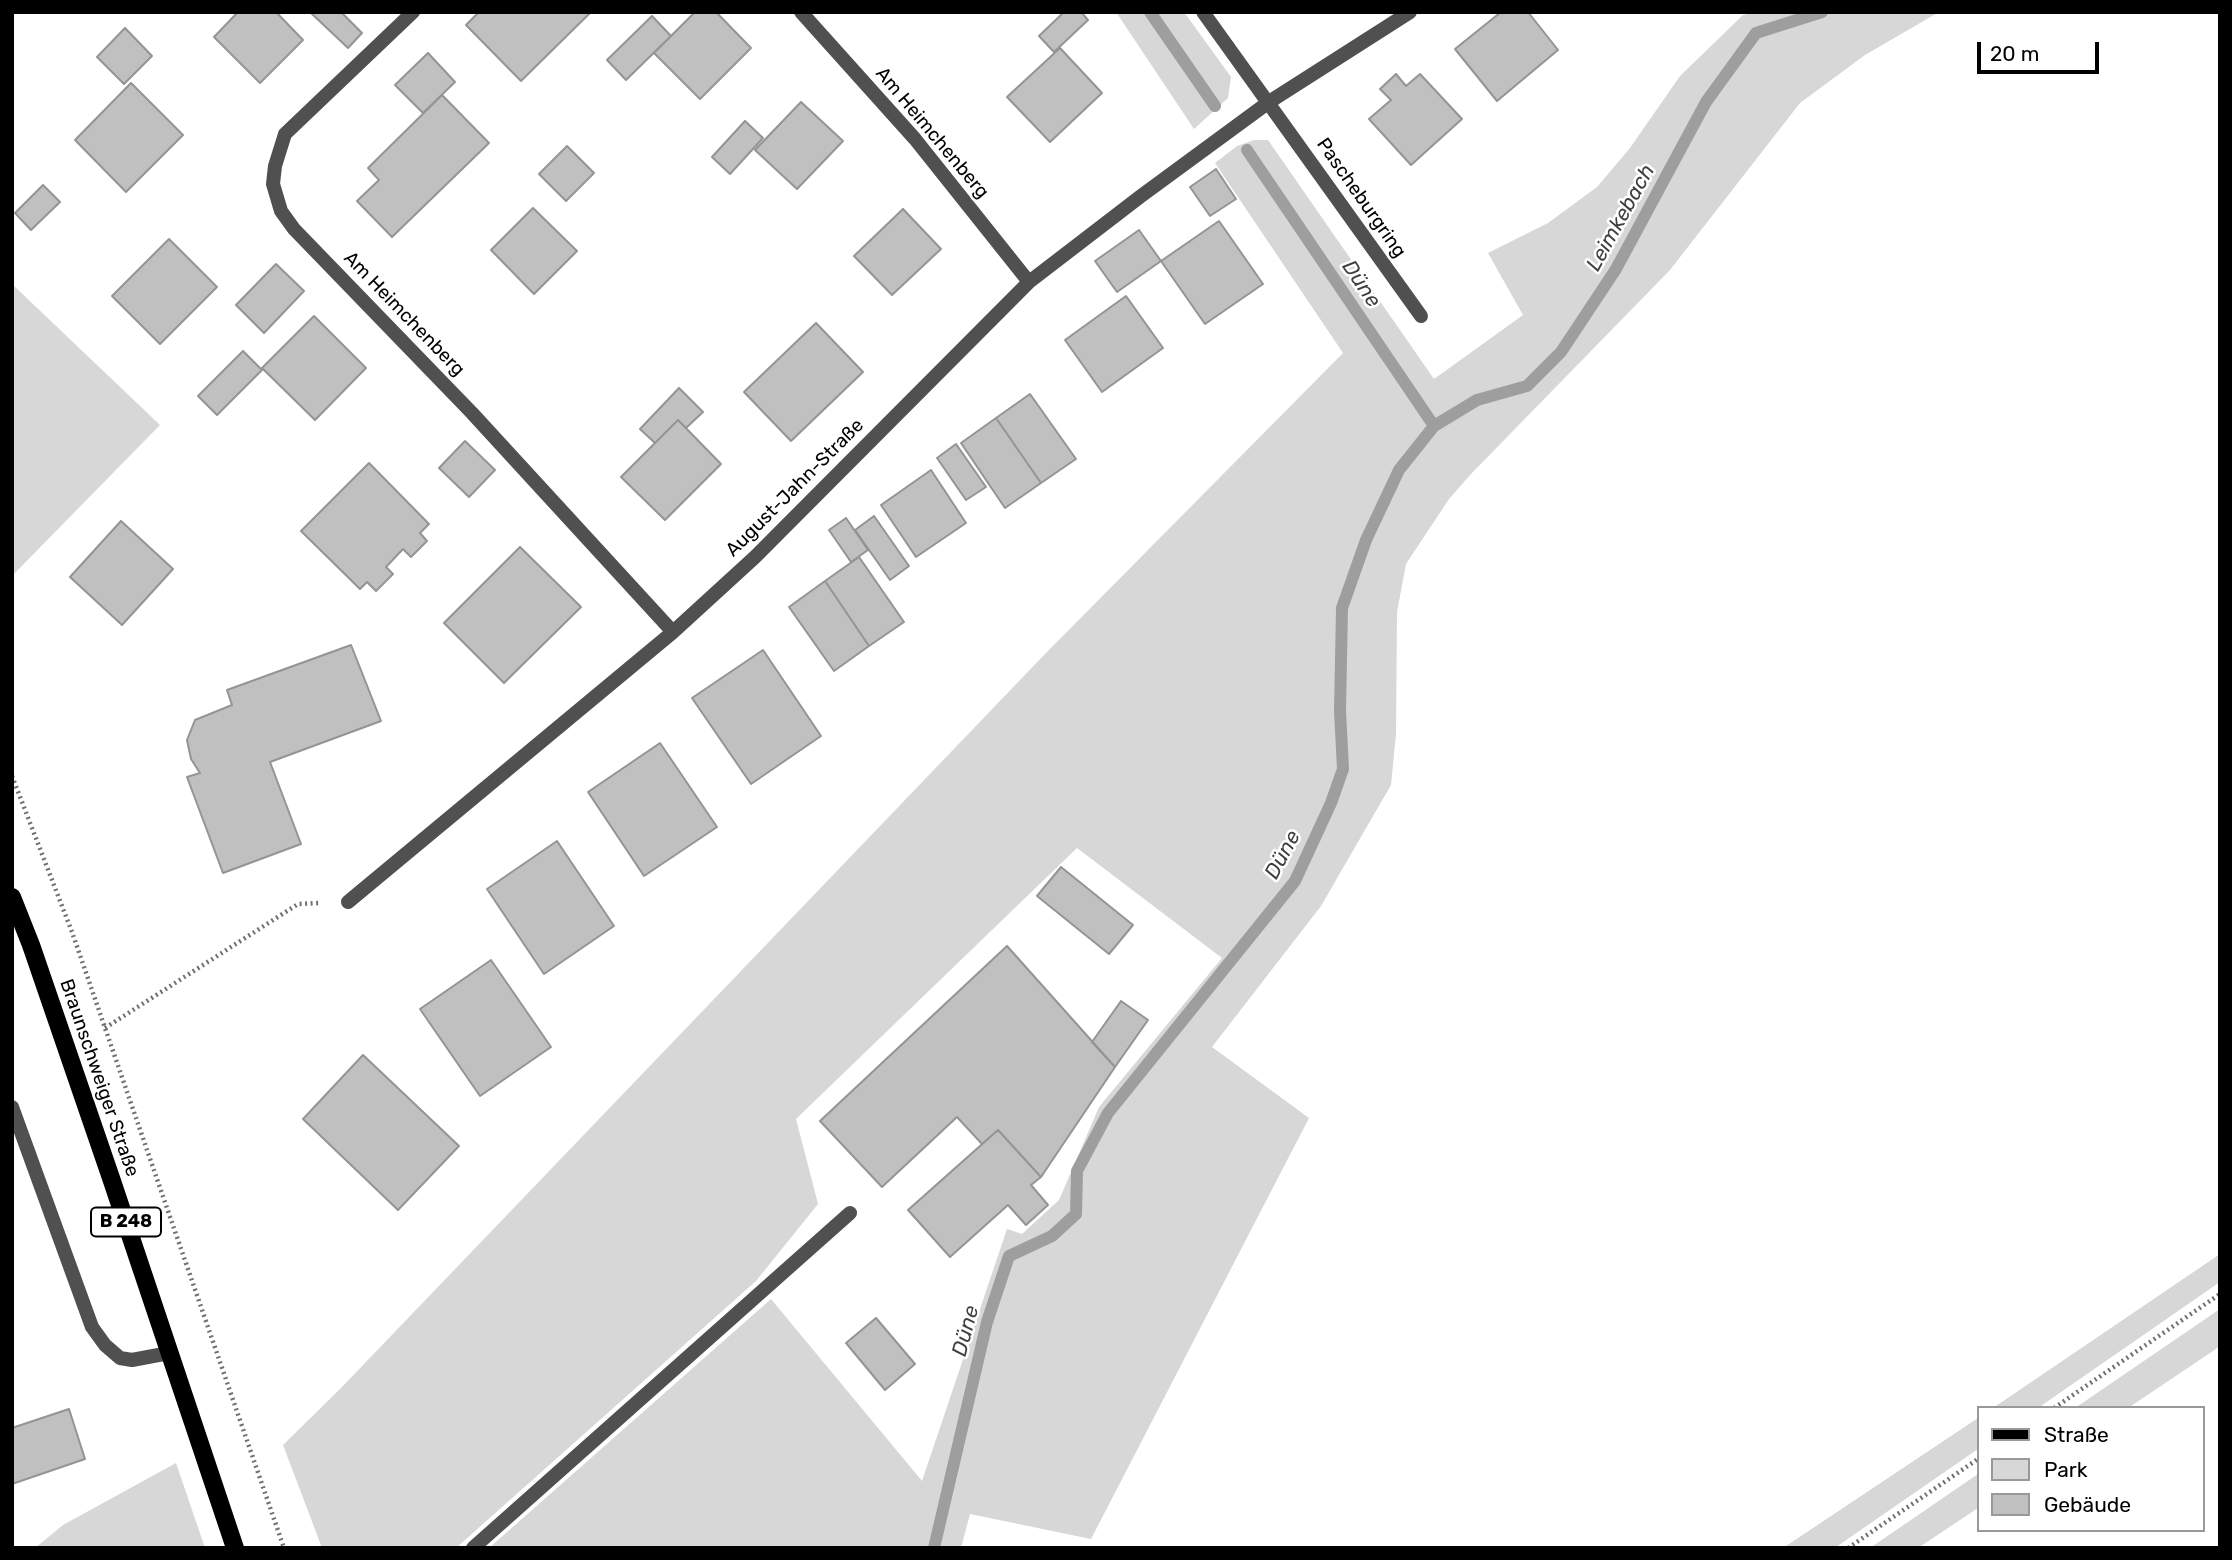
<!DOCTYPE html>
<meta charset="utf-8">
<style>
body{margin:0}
#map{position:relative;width:2232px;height:1560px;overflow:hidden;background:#fff;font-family:Rubik,sans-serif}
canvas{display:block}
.frame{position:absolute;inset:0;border:14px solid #000;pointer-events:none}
.legend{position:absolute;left:1977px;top:1406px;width:228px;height:126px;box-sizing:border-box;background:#fff;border:2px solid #999;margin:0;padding:9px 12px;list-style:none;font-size:21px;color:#000}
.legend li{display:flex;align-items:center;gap:14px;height:35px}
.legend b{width:35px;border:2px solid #999}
.scale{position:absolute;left:1977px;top:42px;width:122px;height:32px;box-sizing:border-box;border:4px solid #000;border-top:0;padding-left:9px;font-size:21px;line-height:24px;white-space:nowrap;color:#000;-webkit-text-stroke:5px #fff;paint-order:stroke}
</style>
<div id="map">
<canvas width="2232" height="1560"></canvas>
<div class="frame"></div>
<ul class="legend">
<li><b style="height:9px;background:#000"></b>Straße</li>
<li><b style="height:19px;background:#d7d7d7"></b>Park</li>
<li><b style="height:19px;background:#c0c0c0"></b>Gebäude</li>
</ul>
<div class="scale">20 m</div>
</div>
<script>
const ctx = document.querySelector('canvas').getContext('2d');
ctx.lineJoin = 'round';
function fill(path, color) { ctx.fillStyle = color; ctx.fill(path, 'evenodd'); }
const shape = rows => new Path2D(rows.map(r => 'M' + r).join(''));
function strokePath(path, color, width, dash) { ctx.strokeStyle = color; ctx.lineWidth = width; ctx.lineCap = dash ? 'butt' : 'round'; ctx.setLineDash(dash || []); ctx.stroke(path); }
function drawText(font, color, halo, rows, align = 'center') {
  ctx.font = font + ' Rubik,sans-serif'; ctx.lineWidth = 5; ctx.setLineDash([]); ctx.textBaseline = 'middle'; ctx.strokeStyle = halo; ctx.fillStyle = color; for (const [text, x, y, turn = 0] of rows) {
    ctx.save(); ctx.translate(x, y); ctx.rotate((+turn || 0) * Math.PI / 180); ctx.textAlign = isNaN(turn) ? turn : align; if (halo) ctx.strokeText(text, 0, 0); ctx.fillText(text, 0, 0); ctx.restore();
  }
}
const green = shape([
 [1116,12,1184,12,1231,77,1228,98,1194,129],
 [1757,12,1939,12,1865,55,1800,103,1670,270,1471,474,1449,499,1406,564,1397,612,1396,734,1391,785,1321,906,1212,1047,1309,1118,1091,1539,970,1514,961,1548,489,1548,771,1299,922,1481,1007,1229,1022,1234,1059,1200,1099,1107,1222,958,1077,848,796,1119,818,1204,756,1281,456,1548,322,1548,283,1445,341,1388,1044,655,1343,353,1215,163,1237,146,1254,140,1268,140,1434,379,1523,315,1488,253,1548,223,1597,187,1630,148,1680,76,1743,15],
 [12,284,160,425,12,576],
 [2220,1254,2220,1282,2038,1408,1993,1408],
 [2220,1309,2220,1346,2213,1351,2128,1408,2075,1408],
 [1978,1418,1978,1449,1839,1545,1835,1548,1783,1548],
 [176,1463,205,1548,35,1548,63,1525],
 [1978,1474,1978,1508,1918,1548,1870,1548]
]);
const stream = shape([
 [1150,12,1215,106],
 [1247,150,1434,426],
 [934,1548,987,1322,1009,1256,1052,1236,1076,1214,1077,1171,1108,1113,1295,881,1331,803,1343,769,1340,711,1342,608,1366,540,1399,470,1434,426,1477,400,1527,386,1561,352,1616,269,1706,102,1756,33,1822,12]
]);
const building = shape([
 [238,12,276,12,303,40,260,83,214,37,238,12],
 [341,12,362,33,348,48,311,13,341,12],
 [479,12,591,12,521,81,466,25,479,12],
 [695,12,716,12,751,48,700,99,654,53,695,12],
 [1064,12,1081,12,1088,20,1054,52,1039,36,1064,12],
 [1501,12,1528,12,1558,50,1497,101,1455,49,1501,12],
 [652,16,671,36,626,80,607,60,652,16],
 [125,28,152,56,124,84,97,57,125,28],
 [1060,48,1102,93,1050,142,1007,97,1060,48],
 [428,53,455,82,423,113,395,85,428,53],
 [1396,74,1406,86,1420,74,1462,119,1411,165,1369,119,1391,100,1380,89,1396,74],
 [131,83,183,135,126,192,75,140,131,83],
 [442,95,489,143,392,237,357,201,379,180,368,168,442,95],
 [801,102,843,141,797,189,755,150,801,102],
 [745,121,763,138,730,174,712,157,745,121],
 [567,146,594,173,566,201,539,174,567,146],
 [1216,169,1236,199,1210,216,1190,187,1216,169],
 [43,185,60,202,31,230,15,213,43,185],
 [533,208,577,251,534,294,491,250,533,208],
 [903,209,941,249,892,295,854,256,903,209],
 [1219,221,1263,284,1205,324,1161,261,1219,221],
 [1139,230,1161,261,1117,292,1095,261,1139,230],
 [169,239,217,287,160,344,112,296,169,239],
 [276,264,304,291,264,333,236,305,276,264],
 [1126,296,1163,348,1102,392,1065,340,1126,296],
 [314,316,366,368,315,420,262,368,314,316],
 [816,323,863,372,791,441,744,392,816,323],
 [243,351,262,370,217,415,198,396,243,351],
 [679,388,703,412,686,428,678,420,655,443,640,429,679,388],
 [1030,394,1076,459,1041,483,996,418,1030,394],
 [996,418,1041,483,1005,508,961,443,996,418],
 [678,420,721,464,665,520,621,477,678,420],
 [465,441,495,470,469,497,439,468,465,441],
 [956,444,986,487,966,500,937,458,956,444],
 [369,463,429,524,420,533,427,541,411,557,403,549,386,567,393,574,376,591,367,582,360,589,301,531,369,463],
 [931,470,966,523,916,557,881,505,931,470],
 [874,516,909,566,890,580,855,530,874,516],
 [846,518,868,550,851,562,829,530,846,518],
 [121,521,173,569,122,625,70,577,121,521],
 [520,547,581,607,504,683,444,623,520,547],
 [859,557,904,622,869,646,825,581,859,557],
 [825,581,869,646,834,671,789,607,825,581],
 [351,645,381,721,270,762,301,844,223,873,187,777,200,773,191,759,187,740,195,720,232,705,227,690,351,645],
 [763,650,821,736,751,784,692,698,763,650],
 [660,743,717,827,644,876,588,792,660,743],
 [557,841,614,926,544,974,487,889,557,841],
 [1061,867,1133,925,1109,954,1037,896,1061,867],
 [1007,946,1115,1067,1041,1177,998,1130,982,1144,957,1117,882,1187,820,1121,1007,946],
 [491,960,551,1047,480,1096,420,1009,491,960],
 [1121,1001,1148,1020,1115,1067,1092,1042,1121,1001],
 [363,1055,459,1146,398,1210,303,1119,363,1055],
 [998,1130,1041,1177,1031,1185,1048,1205,1026,1225,1008,1205,950,1257,908,1210,998,1130],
 [876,1318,915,1364,885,1390,846,1343,876,1318],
 [69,1409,85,1459,12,1484,12,1428,69,1409]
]);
const path = shape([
 [12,776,72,932,284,1548],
 [105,1028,298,904,320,903],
 [2054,1408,2220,1294],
 [1848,1548,1978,1459]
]);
const lane = shape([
 [12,1107,92,1327,105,1345,120,1358,132,1360,169,1353],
 [473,1548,850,1213]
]);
const street = shape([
 [413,12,285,134,275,166,273,184,281,211,294,229,472,413,673,632],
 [801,12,915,139,1029,282],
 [1203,12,1421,316],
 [348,902,673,632,755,557,1029,282,1141,196,1269,102,1410,12]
]);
const primary = shape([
 [12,897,31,945,111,1178,235,1548]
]);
const shields = [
 [126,1222,70]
];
const shieldNames = [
 ["B 248",126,1222]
];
const streetNames = [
 ["Am Heimchenberg",932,133,50],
 ["Pascheburgring",1361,198,55],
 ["Am Heimchenberg",404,314,46],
 ["August-Jahn-Straße",795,488,-45],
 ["Braunschweiger Straße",99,1078,71]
];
const waterNames = [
 ["Leimkebach",1621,218,-61],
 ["Düne",1361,284,56],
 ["Düne",1283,855,-62],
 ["Düne",966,1331,-75]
];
fill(green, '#d7d7d7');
strokePath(stream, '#9e9e9e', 12);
fill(building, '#c0c0c0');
strokePath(building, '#949494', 2);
strokePath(path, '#727272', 4.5, [2, 3.5]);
strokePath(lane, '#505050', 14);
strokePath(street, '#505050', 14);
strokePath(primary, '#000', 18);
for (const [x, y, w] of shields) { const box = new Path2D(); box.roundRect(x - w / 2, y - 14.5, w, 29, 5); ctx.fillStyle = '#fff'; ctx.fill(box); strokePath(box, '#000', 2); }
drawText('bold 18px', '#000', null, shieldNames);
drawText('19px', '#000', '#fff', streetNames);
drawText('italic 21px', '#3f3f3f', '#fff', waterNames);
</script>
